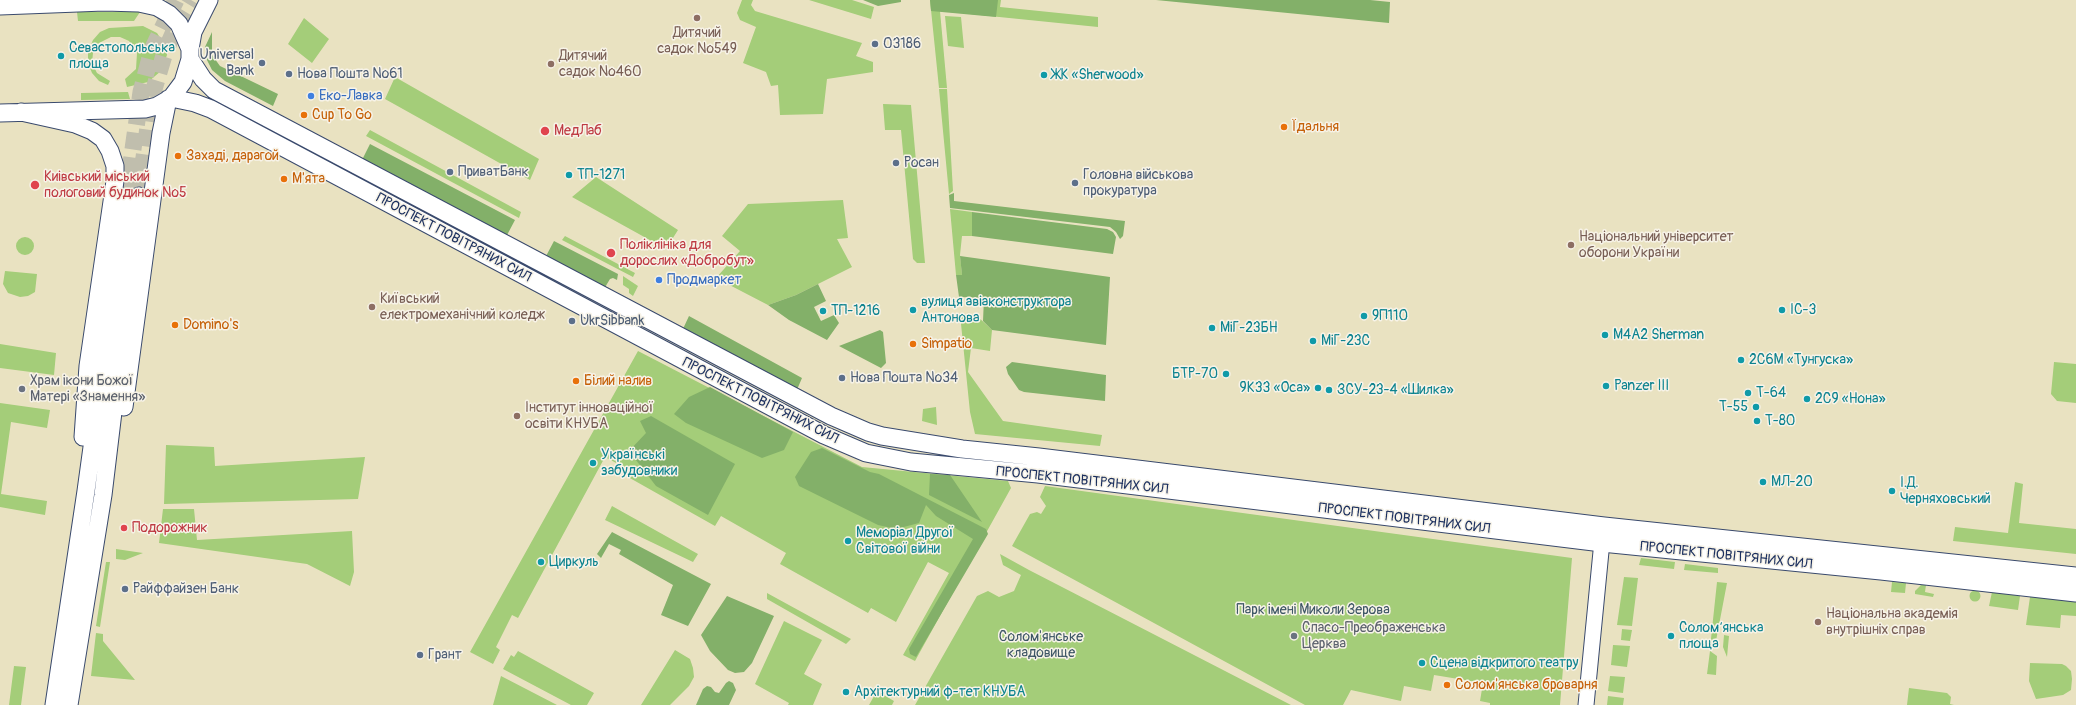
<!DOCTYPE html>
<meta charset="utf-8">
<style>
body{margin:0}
canvas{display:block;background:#e9e2c1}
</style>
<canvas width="2076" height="705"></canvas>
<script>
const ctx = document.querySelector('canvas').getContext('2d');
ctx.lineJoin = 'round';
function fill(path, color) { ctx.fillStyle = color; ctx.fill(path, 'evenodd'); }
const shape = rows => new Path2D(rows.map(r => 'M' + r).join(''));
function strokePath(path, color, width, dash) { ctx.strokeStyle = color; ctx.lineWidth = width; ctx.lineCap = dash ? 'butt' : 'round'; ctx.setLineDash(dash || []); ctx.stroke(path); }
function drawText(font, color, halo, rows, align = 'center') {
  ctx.font = font + ' Pangolin,sans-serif'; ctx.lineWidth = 3; ctx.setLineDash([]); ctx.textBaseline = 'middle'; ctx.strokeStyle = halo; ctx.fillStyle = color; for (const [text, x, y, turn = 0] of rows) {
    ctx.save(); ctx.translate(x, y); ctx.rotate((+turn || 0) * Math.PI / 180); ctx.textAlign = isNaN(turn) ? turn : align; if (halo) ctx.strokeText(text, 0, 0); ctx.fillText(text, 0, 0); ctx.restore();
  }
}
const green = shape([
 [742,0,753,0,751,5,755,11,862,43,856,56,873,62,873,72,827,79,823,114,780,115,778,85,771,86,766,72,743,63,756,27,740,20,737,13],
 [809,0,852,0,874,7,871,19],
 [930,0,1001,0,1000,7,1098,17,1098,27,940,11,947,88,939,88],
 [77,12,140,12,134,21,78,21],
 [945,16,961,17,964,48,948,46],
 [304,18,329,39,312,63,288,44],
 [143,26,157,33,166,47,167,55,161,71,148,82,127,87,125,79,136,69,137,53,129,41,120,37,111,37,99,43,93,53,92,63,97,73,110,81,108,85,99,81,92,73,88,63,88,51,93,40,100,32,109,28],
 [395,77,539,159,530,180,385,99],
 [939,89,947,89,953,191,949,194],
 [128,92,130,99,81,100,81,93],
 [883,104,911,105,925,263,917,263,913,259,901,130,885,130],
 [370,130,521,212,519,218,366,136],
 [596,177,678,230,666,249,572,197],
 [843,200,848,238,837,239,852,267,796,295,768,305,716,278,740,251,722,236,748,204],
 [950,209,972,212,972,236,962,236,960,255,962,275,956,275],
 [565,236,635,273,633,277,562,240],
 '16 246a9 9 0 1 1 18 0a9 9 0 1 1-18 0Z',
 [5,271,37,274,35,292,28,296,20,297,8,293,3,284],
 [623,276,638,286,633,296,629,293,629,289,623,285],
 [960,314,975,314,992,330,990,351,971,348,968,372,1003,421,1102,435,1100,446,975,434,970,412],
 [0,344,56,353,54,375,0,368],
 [638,351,862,467,1008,481,1011,488,915,661,903,655,949,573,928,562,896,622,871,608,868,613,780,564,786,553,721,516,715,526,628,477,631,471,605,457,518,618,512,615,496,647,500,650,493,664,470,652],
 [2054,362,2076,364,2076,403,2057,401,2051,394],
 [0,403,50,410,47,428,11,422,1,494,47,501,45,515,0,507],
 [936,407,937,425,922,421,923,409],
 [166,445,214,447,215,466,365,457,358,499,164,504],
 [2015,482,2023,484,2019,523,2076,529,2076,554,1953,541,1955,527,2008,533],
 [1045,486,1572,558,1560,705,1490,705,1490,703,1480,701,1483,683,1434,675,1431,691,1404,686,1401,701,1351,690,1343,705,1305,705,1012,546,1030,514,1037,512,1041,514,1046,506,1040,497],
 [612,506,698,554,693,562,605,520],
 [163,509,194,509,197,540,352,531,354,572,350,586,307,564,159,543],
 [116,549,143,553,125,560,116,559],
 [1000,554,1029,570,1291,705,915,705,977,596,988,591,999,597,1014,591,1021,575,1003,565],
 [1641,558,1675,562,1674,569,1639,565],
 [106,562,110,562,100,627,96,626],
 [1685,564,1718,568,1718,573,1684,570],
 [1624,577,1638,578,1632,626,1617,625],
 [1717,582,1727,583,1715,646,1710,648],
 [1892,582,1906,583,1905,593,1891,592],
 [1921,585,1926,585,1925,592,1934,594,1933,597,1915,594,1915,591],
 '1969.5 596a5.5 5.5 0 1 1 11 0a5.5 5.5 0 1 1-11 0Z',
 [1992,592,2020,596,2018,610,1989,606],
 [767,593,851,639,846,644,767,599],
 [2030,597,2076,601,2076,616,2061,615,2060,628,2026,625],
 [784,621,822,640,804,674,822,684,813,705,788,705,789,703,755,684],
 [1622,629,1632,630,1630,641,1621,640],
 [96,633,103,634,103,641,135,680,91,676],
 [1724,635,1729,636,1727,657,1723,647],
 [1613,645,1630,646,1627,667,1611,665],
 [675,650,690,659,693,668,694,677,689,686,670,705,641,705],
 [518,651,594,693,587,705,571,705,503,669,511,655,514,657],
 [1710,651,1717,656,1716,675,1707,674],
 [2030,663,2062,664,2066,666,2071,671,2072,679,2071,690,2063,695,2036,699,2029,681],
 [14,666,26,667,21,705,9,705],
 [501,676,557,705,493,705],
 [1610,676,1625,677,1623,693,1608,691],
 [1909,688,1947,693,1951,697,1950,704,1954,705,1907,705],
 [877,691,894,701,892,705,869,705],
 [1608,696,1624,698,1623,705,1607,705]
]);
const forest = shape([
 [863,0,901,0,901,2,878,6],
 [930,0,998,0,996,17,931,11],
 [1156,0,1370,0,1390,2,1389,23],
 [212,32,212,55,220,66,278,94,273,106,225,81,212,70,206,58,205,47],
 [370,144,515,220,506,237,362,160],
 [954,193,954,201,1125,221,1123,236,1120,239,1116,232,1110,227,950,208,949,195],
 [972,212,1107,229,1113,232,1116,237,1113,254,972,236],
 [554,241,618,274,617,280,613,278,610,279,604,289,545,258],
 [960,256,1110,277,1106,345,992,330,983,321,984,298,959,297,956,275,962,275],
 [818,284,826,301,814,307,821,321,834,315,839,323,827,340,789,320,768,305,796,295],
 [689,316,802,378,796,392,682,331],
 [880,330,883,332,886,363,881,368,839,346],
 [1012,362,1106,375,1105,401,1024,392,1019,390,1008,374,1006,367],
 [710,387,793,432,784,450,762,458,686,423,674,414,689,397],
 [651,416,735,464,708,515,656,486,629,451,646,433,640,421],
 [822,448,870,472,879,474,986,529,988,534,916,657,910,654,909,649,973,539,936,516,926,505,919,523,896,529,878,525,799,486,795,477,811,452],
 [930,474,950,475,982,522,929,495],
 [612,532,711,584,688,626,661,615,673,585,619,554,621,550,609,544,601,558,597,554],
 [727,596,774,616,752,663,744,672,735,673,728,670,710,651,701,635],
 [729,681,733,683,736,690,729,705,696,705,703,689,707,686,711,687,715,692,719,693,726,683]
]);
const primaryTunnel = shape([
 [139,196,152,96,165,52,179,20,191,0],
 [126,199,141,92,152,50,176,0]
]);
const secondary = shape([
 [1586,705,1603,531]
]);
const primary = shape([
 [0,6,104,2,139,3,157,7,169,14,179,24,190,49,190,59,183,82,171,98,157,106,145,109,0,113],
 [190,49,193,32,209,0],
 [190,59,203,79,214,90,831,416,868,432,882,436,962,449,1039,457,1604,526,2076,576],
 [171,98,195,103,211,109,824,435,866,453,911,462,1038,474,1602,543,1881,571,2076,593],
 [21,112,75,124,92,131,103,139,110,151,115,166,115,181,88,366,83,437],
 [124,407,161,133,168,99],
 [54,705,86,491,126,199],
 [69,705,103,495,139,196]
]);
const markers = [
 [697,18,4,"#8d6e63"],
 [875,44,4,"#5c6f8a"],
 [61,56,4,"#0f9aa8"],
 [262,63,4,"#5c6f8a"],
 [551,64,4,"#8d6e63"],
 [289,74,4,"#5c6f8a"],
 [1044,75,4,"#0f9aa8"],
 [311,96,4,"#3f7fe0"],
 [304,115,4,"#e8710a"],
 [1284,127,4,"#e8710a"],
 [545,131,5,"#e0444e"],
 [178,156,4,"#e8710a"],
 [896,163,4,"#5c6f8a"],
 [450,172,4,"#5c6f8a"],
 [569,175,4,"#0f9aa8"],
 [284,179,4,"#e8710a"],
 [1075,183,4,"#5c6f8a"],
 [35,185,5,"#e0444e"],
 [1571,245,4,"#8d6e63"],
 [611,253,5,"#e0444e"],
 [659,280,4,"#3f7fe0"],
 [372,307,4,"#8d6e63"],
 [913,310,4,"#0f9aa8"],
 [1782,310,4,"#0f9aa8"],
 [823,311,4,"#0f9aa8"],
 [1364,316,4,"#0f9aa8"],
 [572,321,4,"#5c6f8a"],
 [175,325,4,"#e8710a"],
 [1212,328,4,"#0f9aa8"],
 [1605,335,4,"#0f9aa8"],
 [1313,341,4,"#0f9aa8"],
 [913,344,4,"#e8710a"],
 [1741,360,4,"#0f9aa8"],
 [1226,374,4,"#0f9aa8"],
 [842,378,4,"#5c6f8a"],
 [576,381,4,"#e8710a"],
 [1606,386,4,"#0f9aa8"],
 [1318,388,4,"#0f9aa8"],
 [22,389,4,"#6b7280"],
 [1329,390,4,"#0f9aa8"],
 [1748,393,4,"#0f9aa8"],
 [1807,399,4,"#0f9aa8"],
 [1756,407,4,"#0f9aa8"],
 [517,416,4,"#8d6e63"],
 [1757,421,4,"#0f9aa8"],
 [593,463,4,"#0f9aa8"],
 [1763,482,4,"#0f9aa8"],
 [1892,491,4,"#0f9aa8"],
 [124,528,4,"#e0444e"],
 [848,541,4,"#0f9aa8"],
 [541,562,4,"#0f9aa8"],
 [125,589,4,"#5c6f8a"],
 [1818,622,4,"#8d6e63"],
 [1294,636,4,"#6b7280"],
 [1671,636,4,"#0f9aa8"],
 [420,655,4,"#5c6f8a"],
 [1422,663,4,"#0f9aa8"],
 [1447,685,4,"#e8710a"],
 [846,692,4,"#0f9aa8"]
];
const educationNames = [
 ["Дитячий",697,33,"center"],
 ["садок №549",697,49,"center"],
 ["Дитячий",559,56],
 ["садок №460",559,72],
 ["Національний університет",1579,237],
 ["оборони України",1579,253],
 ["Київський",380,299],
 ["електромеханічний коледж",380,315],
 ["Інститут інноваційної",525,408],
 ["освіти КНУБА",525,424],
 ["Національна академія",1826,614],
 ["внутрішніх справ",1826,630]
];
const serviceNames = [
 ["03186",883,44],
 ["Universal",254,55,"right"],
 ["Bank",254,71,"right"],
 ["Нова Пошта №61",297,74],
 ["Росан",904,163],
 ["ПриватБанк",458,172],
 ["Головна військова",1083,175],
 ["прокуратура",1083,191],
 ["UkrSibbank",580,321],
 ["Нова Пошта №34",850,378],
 ["Райффайзен Банк",133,589],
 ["Грант",428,655]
];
const cultureNames = [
 ["Севастопольська",69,48],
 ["площа",69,64],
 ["ЖК «Sherwood»",1052,75],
 ["ТП-1271",577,175],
 ["вулиця авіаконструктора",921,302],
 ["Антонова",921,318],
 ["ІС-3",1790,310],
 ["ТП-1216",831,311],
 ["9П110",1372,316],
 ["МіГ-23БН",1220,328],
 ["M4A2 Sherman",1613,335],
 ["МіГ-23С",1321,341],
 ["2С6М «Тунгуска»",1749,360],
 ["БТР-70",1218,374,"right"],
 ["Panzer III",1614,386],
 ["9К33 «Оса»",1310,388,"right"],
 ["ЗСУ-23-4 «Шилка»",1337,390],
 ["Т-64",1756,393],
 ["2С9 «Нона»",1815,399],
 ["Т-55",1748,407,"right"],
 ["Т-80",1765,421],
 ["Українські",601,455],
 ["забудовники",601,471],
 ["МЛ-20",1771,482],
 ["І.Д.",1900,483],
 ["Черняховський",1900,499],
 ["Меморіал Другої",856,533],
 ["Світової війни",856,549],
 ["Циркуль",549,562],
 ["Соломʼянська",1679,628],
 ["площа",1679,644],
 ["Сцена відкритого театру",1430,663],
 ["Архітектурний ф-тет КНУБА",854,692]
];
const shopNames = [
 ["Еко-Лавка",319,96],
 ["Продмаркет",667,280]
];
const foodNames = [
 ["Cup To Go",312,115],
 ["Їдальня",1292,127],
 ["Захаді, дарагой",186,156],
 ["М'ята",292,179],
 ["Domino's",183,325],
 ["Simpatio",921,344],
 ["Білий налив",584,381],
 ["Солом'янська броварня",1455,685]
];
const healthNames = [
 ["МедЛаб",554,131],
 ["Киівський міський",44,177],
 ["пологовий будинок №5",44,193],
 ["Поліклініка для",620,245],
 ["дорослих «Добробут»",620,261],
 ["Подорожник",132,528]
];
const streetNames = [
 ["ПРОСПЕКТ ПОВІТРЯНИХ СИЛ",453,238,28],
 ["ПРОСПЕКТ ПОВІТРЯНИХ СИЛ",760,401,27],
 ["ПРОСПЕКТ ПОВІТРЯНИХ СИЛ",1082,481,6],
 ["ПРОСПЕКТ ПОВІТРЯНИХ СИЛ",1404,519,7],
 ["ПРОСПЕКТ ПОВІТРЯНИХ СИЛ",1726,556,6]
];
const worshipNames = [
 ["Храм ікони Божої",30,381],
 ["Матері «Знамення»",30,397],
 ["Спасо-Преображенська",1302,628],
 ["Церква",1302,644]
];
const parkNames = [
 ["Парк імені Миколи Зерова",1313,610],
 ["Солом'янське",1041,637],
 ["кладовище",1041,653]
];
fill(green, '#a4cd79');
fill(forest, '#83b069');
strokePath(primaryTunnel, '#c0bead', 17, [17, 8]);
strokePath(secondary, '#3a4a6d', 17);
strokePath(primary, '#3a4a6d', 19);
strokePath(secondary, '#fff', 15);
strokePath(primary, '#fff', 17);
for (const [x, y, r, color] of markers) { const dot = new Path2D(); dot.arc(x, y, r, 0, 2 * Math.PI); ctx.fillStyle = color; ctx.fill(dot); strokePath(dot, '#f7f3e8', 1.5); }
drawText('14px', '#785e54', '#f7f3e8', educationNames, 'left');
drawText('14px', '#4e5e75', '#f7f3e8', serviceNames, 'left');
drawText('14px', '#0d838f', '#f7f3e8', cultureNames, 'left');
drawText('14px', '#366cbe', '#f7f3e8', shopNames, 'left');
drawText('14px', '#c56008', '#f7f3e8', foodNames, 'left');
drawText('14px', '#be3a42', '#f7f3e8', healthNames, 'left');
drawText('14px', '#1b2f5e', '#f7f3e8', streetNames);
drawText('14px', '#5b616d', '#f7f3e8', worshipNames, 'left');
drawText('14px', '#3d5665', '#f7f3e8', parkNames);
</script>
